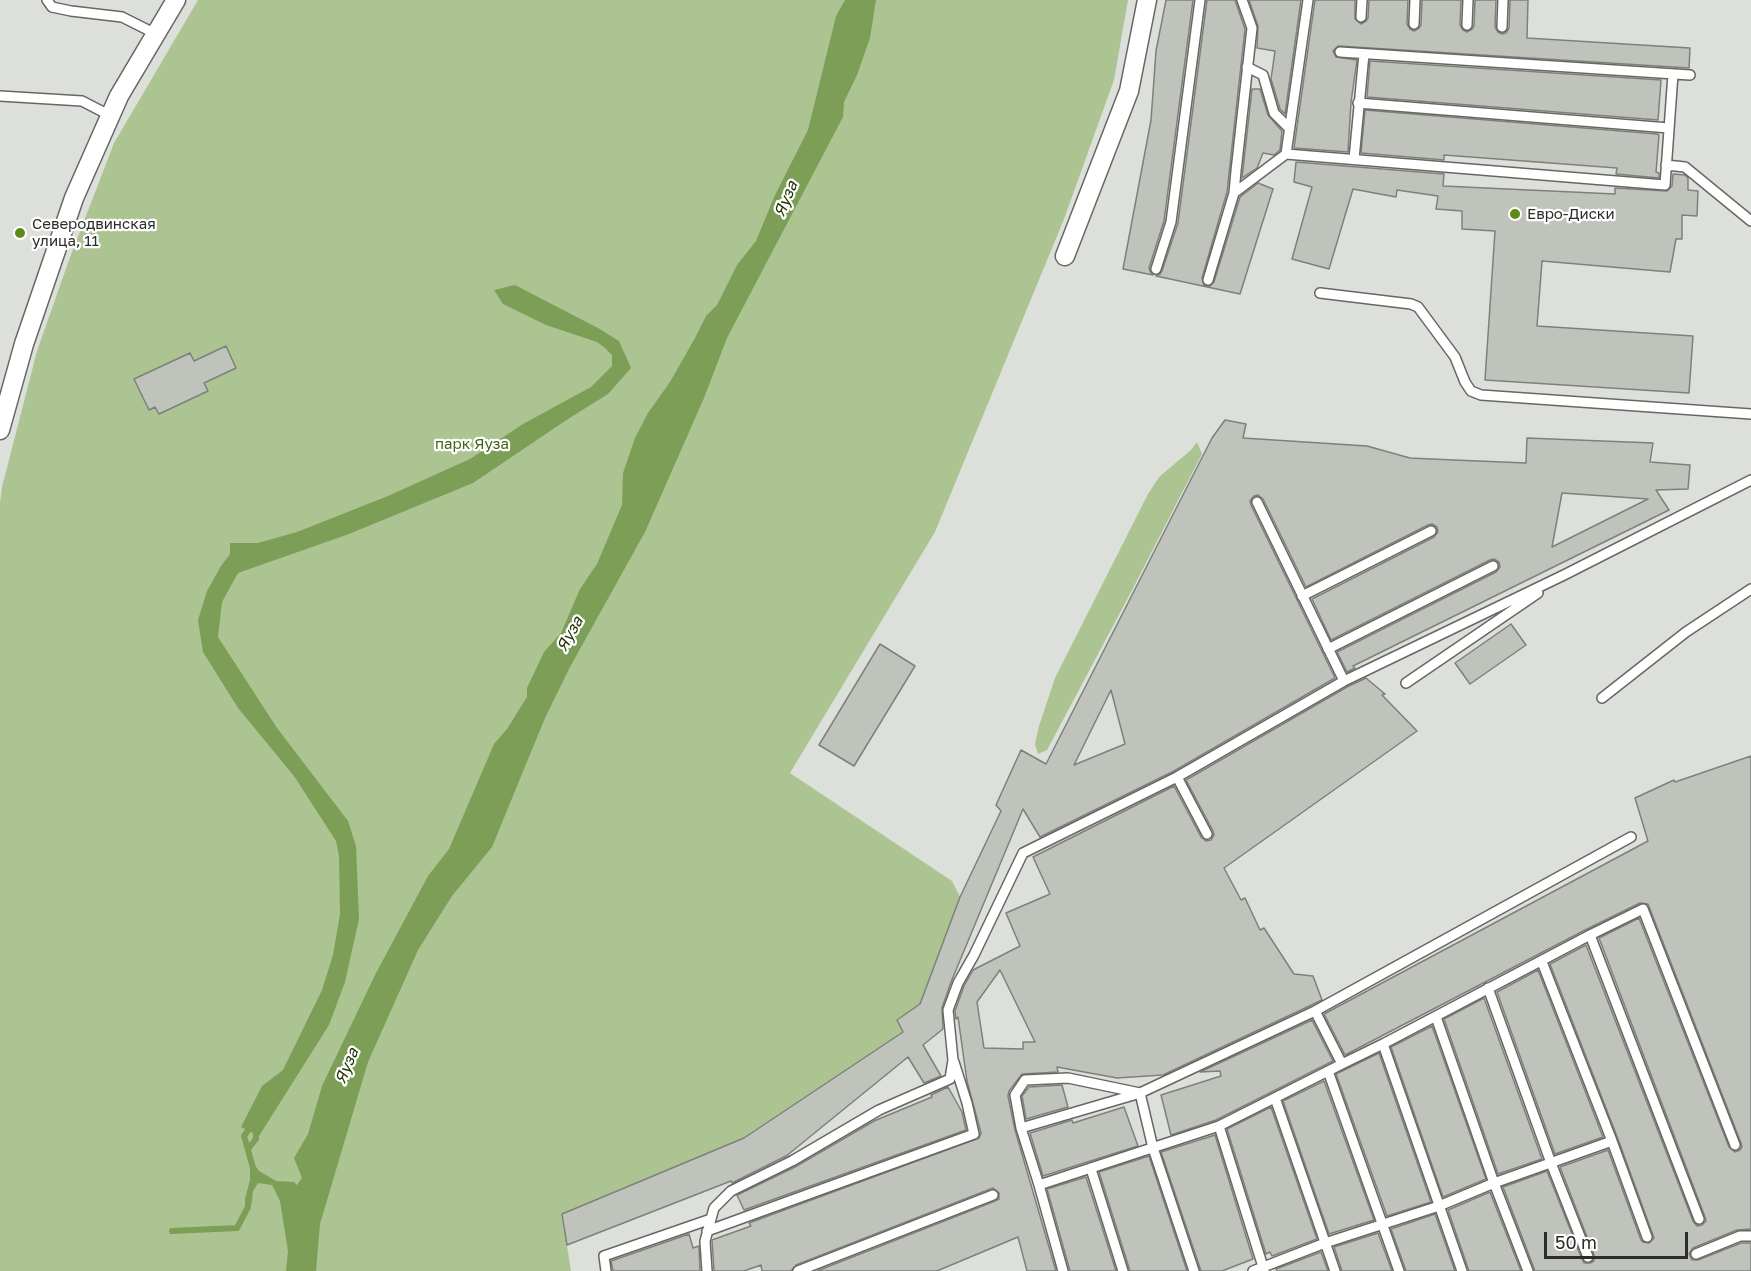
<!DOCTYPE html>
<meta charset="utf-8">
<style>
body{margin:0}
#map{position:relative;width:1751px;height:1271px;overflow:hidden;background:#dde0da;font-family:"Golos Text",sans-serif}
canvas{display:block}
.scale{position:absolute;left:1544px;top:1232px;width:144px;height:27px;box-sizing:border-box;border:3px solid #2b2d2a;border-top:0;padding-left:8px;font-size:18px;line-height:21px;white-space:nowrap;color:#2b2d2a;-webkit-text-stroke:4px #fff;paint-order:stroke}
</style>
<div id="map">
<canvas width="1751" height="1271"></canvas>
<div class="scale">50 m</div>
</div>
<script>
const ctx = document.querySelector('canvas').getContext('2d');
ctx.lineJoin = 'round';
function fill(path, color) { ctx.fillStyle = color; ctx.fill(path, 'evenodd'); }
const shape = rows => new Path2D(rows.map(r => 'M' + r).join(''));
function strokePath(path, color, width, dash) { ctx.strokeStyle = color; ctx.lineWidth = width; ctx.lineCap = dash ? 'butt' : 'round'; ctx.setLineDash(dash || []); ctx.stroke(path); }
function drawText(font, color, halo, rows, align = 'center') {
  ctx.font = font + ' "Golos Text",sans-serif'; ctx.lineWidth = 4.5; ctx.setLineDash([]); ctx.textBaseline = 'middle'; ctx.strokeStyle = halo; ctx.fillStyle = color; for (const [text, x, y, turn = 0] of rows) {
    ctx.save(); ctx.translate(x, y); ctx.rotate((+turn || 0) * Math.PI / 180); ctx.textAlign = isNaN(turn) ? turn : align; if (halo) ctx.strokeText(text, 0, 0); ctx.fillText(text, 0, 0); ctx.restore();
  }
}
const green = shape([
 [198,0,1128,0,1114,80,1064,219,935,532,790,773,952,881,960,897,920,1004,897,1020,903,1032,744,1138,562,1214,571,1271,0,1271,0,503,2,487,37,351,69,260,114,143],
 [1197,442,1202,454,1130,594,1047,750,1038,754,1035,744,1039,726,1055,678,1148,494,1159,477,1191,450]
]);
const water = shape([
 [845,0,876,0,870,38,857,75,844,102,843,117,727,338,704,398,645,532,570,667,545,718,492,847,452,896,418,950,368,1062,320,1224,316,1271,286,1271,288,1251,280,1201,272,1185,258,1183,253,1191,252,1201,245,1208,245,1199,250,1180,250,1165,252,1161,259,1171,276,1181,294,1182,297,1185,302,1178,294,1158,308,1134,322,1086,375,975,428,876,449,849,494,744,507,729,527,697,527,688,544,652,561,633,580,589,597,564,622,505,623,473,635,438,648,413,670,382,695,338,706,316,717,305,737,265,756,241,775,195,808,130,836,16],
 [515,285,598,328,619,341,631,368,608,394,568,419,473,483,349,534,238,573,222,602,218,637,277,728,348,821,356,846,359,919,345,982,329,1025,259,1136,241,1127,262,1086,283,1070,322,990,333,955,340,914,339,856,336,841,294,776,238,708,203,652,198,620,207,591,221,566,230,554,230,543,258,543,297,532,388,496,470,459,523,424,591,387,612,366,612,355,605,348,597,342,546,325,503,304,494,290]
]);
const stream = shape([
 [252,1125,244,1136,253,1168],
 [248,1149,256,1139,256,1127],
 [172,1231,237,1228,248,1207,249,1198]
]);
const building = shape([
 [1166,0,1193,0,1164,221,1149,268,1150,271,1153,275,1123,269,1151,120,1156,51,1166,0],
 [1207,0,1235,0,1245,29,1227,192,1202,278,1204,285,1210,286,1214,282,1240,197,1258,183,1273,189,1240,294,1156,276,1160,274,1162,271,1178,223,1207,0],
 [1249,0,1301,0,1285,114,1280,109,1271,79,1275,51,1257,48,1258,26,1249,0],
 [1315,0,1355,0,1355,19,1361,24,1366,21,1368,18,1369,0,1408,0,1407,24,1410,29,1414,31,1419,28,1421,25,1422,0,1461,0,1460,25,1463,30,1467,32,1472,29,1474,26,1475,0,1496,0,1495,27,1498,32,1502,34,1506,33,1509,28,1510,0,1528,0,1527,38,1690,48,1689,68,1338,46,1333,51,1336,57,1357,60,1351,102,1348,152,1294,148,1315,0],
 [1370,61,1661,80,1658,120,1367,97,1370,61],
 [1252,89,1260,89,1268,115,1282,131,1280,150,1274,155,1263,153,1257,168,1242,178,1252,89],
 [1365,110,1657,134,1659,135,1656,172,1659,173,1659,178,1616,174,1617,168,1444,155,1444,160,1361,153,1365,110],
 [1296,162,1444,174,1443,186,1615,194,1615,188,1667,191,1672,186,1673,174,1685,175,1688,178,1688,190,1698,191,1697,216,1682,215,1682,239,1676,239,1670,272,1542,261,1537,326,1693,336,1689,393,1485,380,1495,231,1462,229,1462,211,1436,209,1438,196,1397,190,1396,197,1353,189,1329,269,1292,259,1312,187,1294,182,1296,162],
 [226,346,236,368,204,383,208,391,159,414,155,407,149,410,134,379,190,353,194,361,226,346],
 [1225,420,1246,424,1243,438,1367,446,1410,458,1454,460,1526,463,1527,438,1653,443,1650,462,1690,465,1688,489,1656,490,1669,510,1353,666,1355,668,1347,672,1337,652,1496,572,1500,567,1499,562,1494,559,1490,560,1331,640,1312,599,1434,537,1438,532,1437,527,1432,524,1428,525,1306,587,1263,499,1258,495,1254,496,1250,501,1251,505,1335,678,1174,771,1040,837,1023,809,951,982,942,1008,943,1029,923,1045,941,1076,924,1083,908,1057,785,1157,788,1155,732,1183,731,1181,567,1245,562,1214,744,1138,903,1032,897,1020,920,1004,960,897,1001,811,996,805,1021,750,1046,764,1212,438,1225,420],
 [1562,493,1648,499,1552,547,1562,493],
 [1111,690,1125,744,1074,765,1111,690],
 [1511,624,1526,645,1470,684,1455,663,1511,624],
 [880,644,915,666,854,766,819,745,880,644],
 [1366,678,1385,694,1382,695,1417,731,1224,868,1241,900,1245,898,1260,930,1264,928,1294,974,1313,976,1322,1000,1163,1075,1117,1078,1057,1067,1058,1072,1022,1074,1009,1091,1008,1096,1015,1130,1056,1271,1027,1271,1018,1237,937,1271,817,1271,995,1201,999,1199,999,1193,993,1188,796,1265,791,1271,762,1271,761,1265,744,1271,714,1271,712,1240,751,1226,749,1223,979,1138,981,1133,967,1081,958,1017,956,1019,955,1011,964,986,973,970,1020,946,1006,913,1050,894,1033,857,1174,786,1201,837,1206,841,1211,840,1214,835,1213,831,1186,780,1347,687,1366,678],
 [1000,970,1035,1042,1023,1042,1023,1049,984,1048,977,1002,1000,970],
 [1751,756,1751,1229,1737,1230,1693,1248,1689,1254,1692,1260,1698,1260,1741,1243,1751,1243,1751,1271,1535,1271,1503,1187,1547,1171,1582,1259,1584,1263,1590,1263,1594,1261,1594,1255,1560,1167,1608,1150,1641,1240,1643,1242,1649,1243,1654,1238,1618,1139,1550,964,1586,945,1693,1221,1697,1226,1702,1225,1706,1221,1705,1217,1599,938,1639,918,1729,1147,1735,1152,1740,1150,1742,1147,1741,1143,1648,904,1640,903,1587,929,1345,1055,1324,1014,1648,841,1635,798,1674,780,1675,782,1751,756],
 [1538,970,1603,1137,1555,1154,1497,992,1538,970],
 [1484,998,1542,1159,1498,1174,1444,1019,1484,998],
 [1312,1020,1333,1061,1216,1120,1171,1135,1161,1095,1221,1076,1220,1071,1200,1072,1312,1020],
 [1432,1026,1486,1179,1443,1197,1391,1047,1432,1026],
 [1379,1053,1431,1202,1387,1216,1336,1074,1379,1053],
 [1324,1081,1374,1220,1329,1234,1283,1101,1324,1081],
 [1062,1085,1068,1107,1026,1119,1022,1096,1029,1087,1062,1085],
 [948,1087,962,1112,966,1130,744,1210,737,1195,795,1167,874,1121,932,1097,931,1095,948,1087],
 [1124,1107,1138,1146,1043,1176,1030,1133,1072,1120,1073,1123,1124,1107],
 [1271,1107,1317,1239,1272,1256,1270,1252,1266,1254,1227,1129,1271,1107],
 [1215,1135,1253,1259,1222,1271,1201,1271,1161,1152,1215,1135],
 [1149,1156,1187,1271,1130,1271,1099,1172,1149,1156],
 [1086,1177,1116,1271,1070,1271,1047,1189,1086,1177],
 [1490,1192,1521,1271,1469,1271,1448,1210,1490,1192],
 [1435,1214,1455,1271,1406,1271,1391,1229,1435,1214],
 [1378,1233,1392,1271,1342,1271,1334,1247,1378,1233],
 [689,1234,693,1248,699,1246,700,1271,613,1271,611,1261,689,1234],
 [1321,1252,1328,1271,1277,1271,1276,1269,1321,1252]
]);
const service = shape([
 [47,0,52,7,71,11,122,17,156,34],
 [1361,17,1362,0],
 [1414,24,1415,0],
 [1467,25,1468,0],
 [1502,27,1503,0],
 [1340,52,1690,75],
 [1247,67,1263,75,1274,113,1289,128],
 [0,96,82,101,109,115],
 [1358,103,1669,128],
 [1286,154,1308,0],
 [1354,159,1364,54],
 [1666,165,1685,167,1751,221],
 [1234,193,1286,154,1665,185,1673,74],
 [1156,269,1171,222,1200,0],
 [1208,280,1234,193,1236,171,1252,28,1242,0],
 [1320,293,1411,304,1418,307,1455,357,1465,382,1471,391,1481,395,1751,414],
 [1257,502,1344,681],
 [1302,596,1431,531],
 [1328,649,1493,566],
 [1406,683,1538,593],
 [1602,698,1686,632,1751,589],
 [1177,777,1207,834],
 [1590,935,1699,1219],
 [1542,962,1612,1141,1647,1237],
 [1488,988,1551,1163,1588,1257],
 [1436,1017,1494,1183,1528,1271],
 [1383,1044,1590,935,1643,909,1735,1145],
 [1342,1064,1383,1044,1462,1271],
 [1328,1071,1399,1271],
 [1275,1098,1335,1271],
 [1219,1126,1264,1270],
 [1021,1128,1137,1094],
 [1091,1169,1123,1271],
 [1039,1185,1021,1128,1015,1095,1025,1080,1068,1078,1140,1093],
 [707,1231,974,1134,967,1103,954,1062],
 [1696,1254,1740,1236,1751,1236],
 [606,1271,604,1256,711,1219],
 [707,1271,705,1241,714,1208,731,1191,792,1161,879,1110,950,1079,953,1060,948,1010,958,983,974,955,1023,853,1177,777,1344,681,1564,575,1751,480],
 [798,1271,993,1195],
 [1063,1271,1039,1185,1219,1126,1342,1064,1315,1011],
 [1194,1271,1153,1148,1140,1093,1315,1011,1631,837],
 [1253,1271,1325,1243,1439,1206,1494,1183,1612,1141]
]);
const minor = shape([
 [1065,256,1129,91,1147,0],
 [0,430,24,344,74,198,119,96,176,0]
]);
const markers = [
 [1515,214,6,"#5e8a19"],
 [20,233,6,"#5e8a19"]
];
const poiNames = [
 ["Евро-Диски",1527,214],
 ["Северодвинская",32,224],
 ["улица, 11",32,241]
];
const parkNames = [
 ["парк Яуза",472,444]
];
const waterNames = [
 ["Яуза",786,199,-67],
 ["Яуза",570,634,-61],
 ["Яуза",347,1066,-67]
];
fill(green, '#acc492');
fill(water, '#7d9e57');
strokePath(stream, '#7d9e57', 6);
fill(building, '#c0c3bc');
strokePath(building, '#7e817b', 1.5);
strokePath(service, '#656862', 12);
strokePath(minor, '#656862', 21);
strokePath(service, '#fff', 9);
strokePath(minor, '#fff', 18);
for (const [x, y, r, color] of markers) { const dot = new Path2D(); dot.arc(x, y, r, 0, 2 * Math.PI); ctx.fillStyle = color; ctx.fill(dot); strokePath(dot, '#fff', 2); }
drawText('15px', '#2b2d2a', '#fff', poiNames, 'left');
drawText('15px', '#446316', '#fff', parkNames);
drawText('italic 16px', '#1e3200', '#fff', waterNames);
</script>
